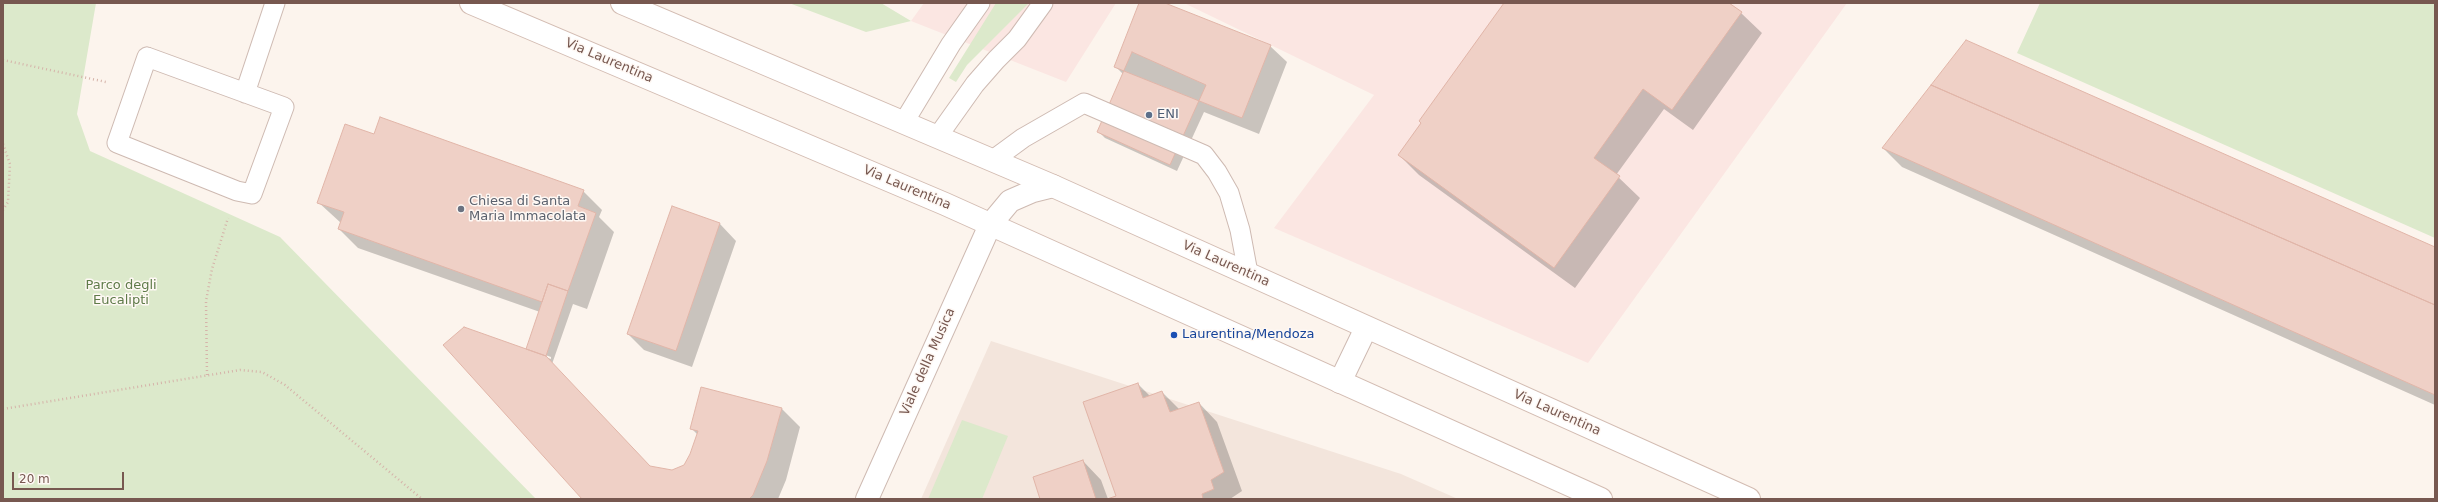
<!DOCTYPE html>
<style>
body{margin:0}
#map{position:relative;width:2438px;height:502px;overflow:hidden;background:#fcf4ed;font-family:"DejaVu Sans",sans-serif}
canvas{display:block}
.frame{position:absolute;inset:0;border:4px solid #775850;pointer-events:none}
.scale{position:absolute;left:12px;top:472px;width:112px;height:18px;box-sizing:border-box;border:2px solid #775850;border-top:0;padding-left:5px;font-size:12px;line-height:14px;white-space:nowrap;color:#775850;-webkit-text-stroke:3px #fef8f4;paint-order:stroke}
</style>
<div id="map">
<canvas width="2438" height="502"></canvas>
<div class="frame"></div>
<div class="scale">20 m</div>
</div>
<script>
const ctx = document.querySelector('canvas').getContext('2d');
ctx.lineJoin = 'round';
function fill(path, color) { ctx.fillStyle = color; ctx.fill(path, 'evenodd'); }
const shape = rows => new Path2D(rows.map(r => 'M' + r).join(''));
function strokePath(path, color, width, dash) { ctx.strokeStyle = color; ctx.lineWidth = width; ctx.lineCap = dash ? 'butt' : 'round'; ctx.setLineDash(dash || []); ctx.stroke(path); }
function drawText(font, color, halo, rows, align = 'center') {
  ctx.font = font + ' "DejaVu Sans",sans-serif'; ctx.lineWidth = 3; ctx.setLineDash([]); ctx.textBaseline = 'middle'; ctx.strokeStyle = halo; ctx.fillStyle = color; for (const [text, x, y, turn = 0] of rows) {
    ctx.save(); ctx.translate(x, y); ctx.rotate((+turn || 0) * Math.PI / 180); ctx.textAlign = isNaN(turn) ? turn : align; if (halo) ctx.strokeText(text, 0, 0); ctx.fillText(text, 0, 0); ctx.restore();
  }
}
const residential = shape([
 [991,341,1401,474,1458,499,921,499]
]);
const commercial = shape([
 [924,3,1116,3,1066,82,911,21],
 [1184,3,1847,3,1588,363,1274,228,1374,95]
]);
const green = shape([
 [3,3,96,3,77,114,90,151,280,237,536,499,3,499],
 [789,3,881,3,911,21,866,32],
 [996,3,1029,3,967,65,956,82,949,78],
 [2040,3,2435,3,2435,238,2017,53],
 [962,420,1008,436,982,499,928,499]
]);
const shadow = shape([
 [1140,3,1162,3,1270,46,1287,62,1259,134,1204,112,1177,171,1105,138,1098,131,1123,74,1116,67],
 [1505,3,1728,3,1741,13,1762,33,1693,130,1664,109,1616,175,1640,198,1575,288,1419,175,1399,155],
 [375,135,583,191,602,210,599,217,614,232,587,309,573,304,552,364,651,468,672,471,684,466,691,455,698,435,691,428,782,409,800,427,786,480,778,499,584,499,530,351,540,312,358,248,339,229,341,223,318,202],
 [534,351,551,357,551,359,534,353],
 [1883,148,2435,248,2435,405,1902,167],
 [673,207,720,224,736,241,692,367,644,350,628,334],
 [1138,384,1150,396,1162,392,1180,410,1199,403,1217,422,1242,491,1230,499,1110,499,1117,496],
 [1083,461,1101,480,1108,499,1041,499]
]);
const building = shape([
 [1139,3,1165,3,1271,45,1242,118,1114,67,1139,3],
 [1504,3,1729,3,1742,12,1672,110,1643,89,1594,158,1620,176,1554,268,1398,155,1421,123,1419,121,1504,3],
 [1966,40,2435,247,2435,305,1931,85,1966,40],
 [1132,52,1206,85,1170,165,1097,132,1132,52],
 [1931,85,2435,305,2435,395,1882,148,1931,85],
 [380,117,584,190,578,206,596,213,568,291,548,284,542,302,338,229,344,212,317,203,345,124,374,134,380,117],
 [672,206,720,223,676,351,627,334,672,206],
 [548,284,568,291,546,356,526,349,548,284],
 [464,327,546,356,650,466,672,470,684,465,690,454,698,431,690,429,701,387,782,408,767,461,753,495,749,499,582,499,443,345,464,327],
 [1138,383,1143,398,1162,391,1170,412,1199,402,1224,472,1211,480,1214,489,1202,494,1203,499,1107,499,1116,496,1083,402,1138,383],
 [1083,460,1096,499,1040,499,1033,477,1083,460]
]);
const path = shape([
 [3,60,106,82],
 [3,144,10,164,8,202,3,210],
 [207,375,206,301,212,269,228,218],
 [3,409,240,370,262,372,285,385,422,499]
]);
const lane = shape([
 [147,57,284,107,252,194,237,191,117,143,147,57],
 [245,93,275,3],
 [904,122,951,44,980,3],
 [938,136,975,84,996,60,1017,39,1043,3],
 [993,160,1023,138,1084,103,1204,155,1217,172,1229,193,1240,230,1248,273]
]);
const street = shape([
 [1340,382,1366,328],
 [867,499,990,225,1010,201,1033,191,1053,186]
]);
const secondary = shape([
 [471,3,945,204,1601,499],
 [622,3,1053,186,1749,499]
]);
const markers = [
 [1149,115,4,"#5c6f8a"],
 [461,209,4,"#6b7280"],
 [1174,335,4,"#1a4fb4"]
];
const streetNames = [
 ["Via Laurentina",609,61,23],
 ["Via Laurentina",907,188,23],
 ["Via Laurentina",1226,264,24],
 ["Viale della Musica",928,362,-66],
 ["Via Laurentina",1557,413,24]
];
const serviceNames = [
 ["ENI",1157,115]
];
const worshipNames = [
 ["Chiesa di Santa",469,202],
 ["Maria Immacolata",469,217]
];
const parkNames = [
 ["Parco degli",121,286],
 ["Eucalipti",121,301]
];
const transitNames = [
 ["Laurentina/Mendoza",1182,335]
];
fill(residential, '#f3e5dc');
fill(commercial, '#fbe6e2');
fill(green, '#dce9cb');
fill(shadow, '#0003');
fill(building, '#efd0c6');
strokePath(building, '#e1b5a8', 1);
strokePath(lane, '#cebab2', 21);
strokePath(street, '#cebab2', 24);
strokePath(secondary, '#d3bcb2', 24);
strokePath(path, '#d5b3a9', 2.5, [1, 3]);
strokePath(lane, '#fff', 19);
strokePath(street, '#fff', 22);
strokePath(secondary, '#fff', 22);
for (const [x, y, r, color] of markers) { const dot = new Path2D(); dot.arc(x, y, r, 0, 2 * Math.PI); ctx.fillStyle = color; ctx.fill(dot); strokePath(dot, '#fef8f4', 1.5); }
drawText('13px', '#775850', '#fef8f4', streetNames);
drawText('13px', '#4e5e75', '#fef8f4', serviceNames, 'left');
drawText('13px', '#5b616d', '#fef8f4', worshipNames, 'left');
drawText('13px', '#5f7b49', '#fef8f4', parkNames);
drawText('13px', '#164399', '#fef8f4', transitNames, 'left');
</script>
